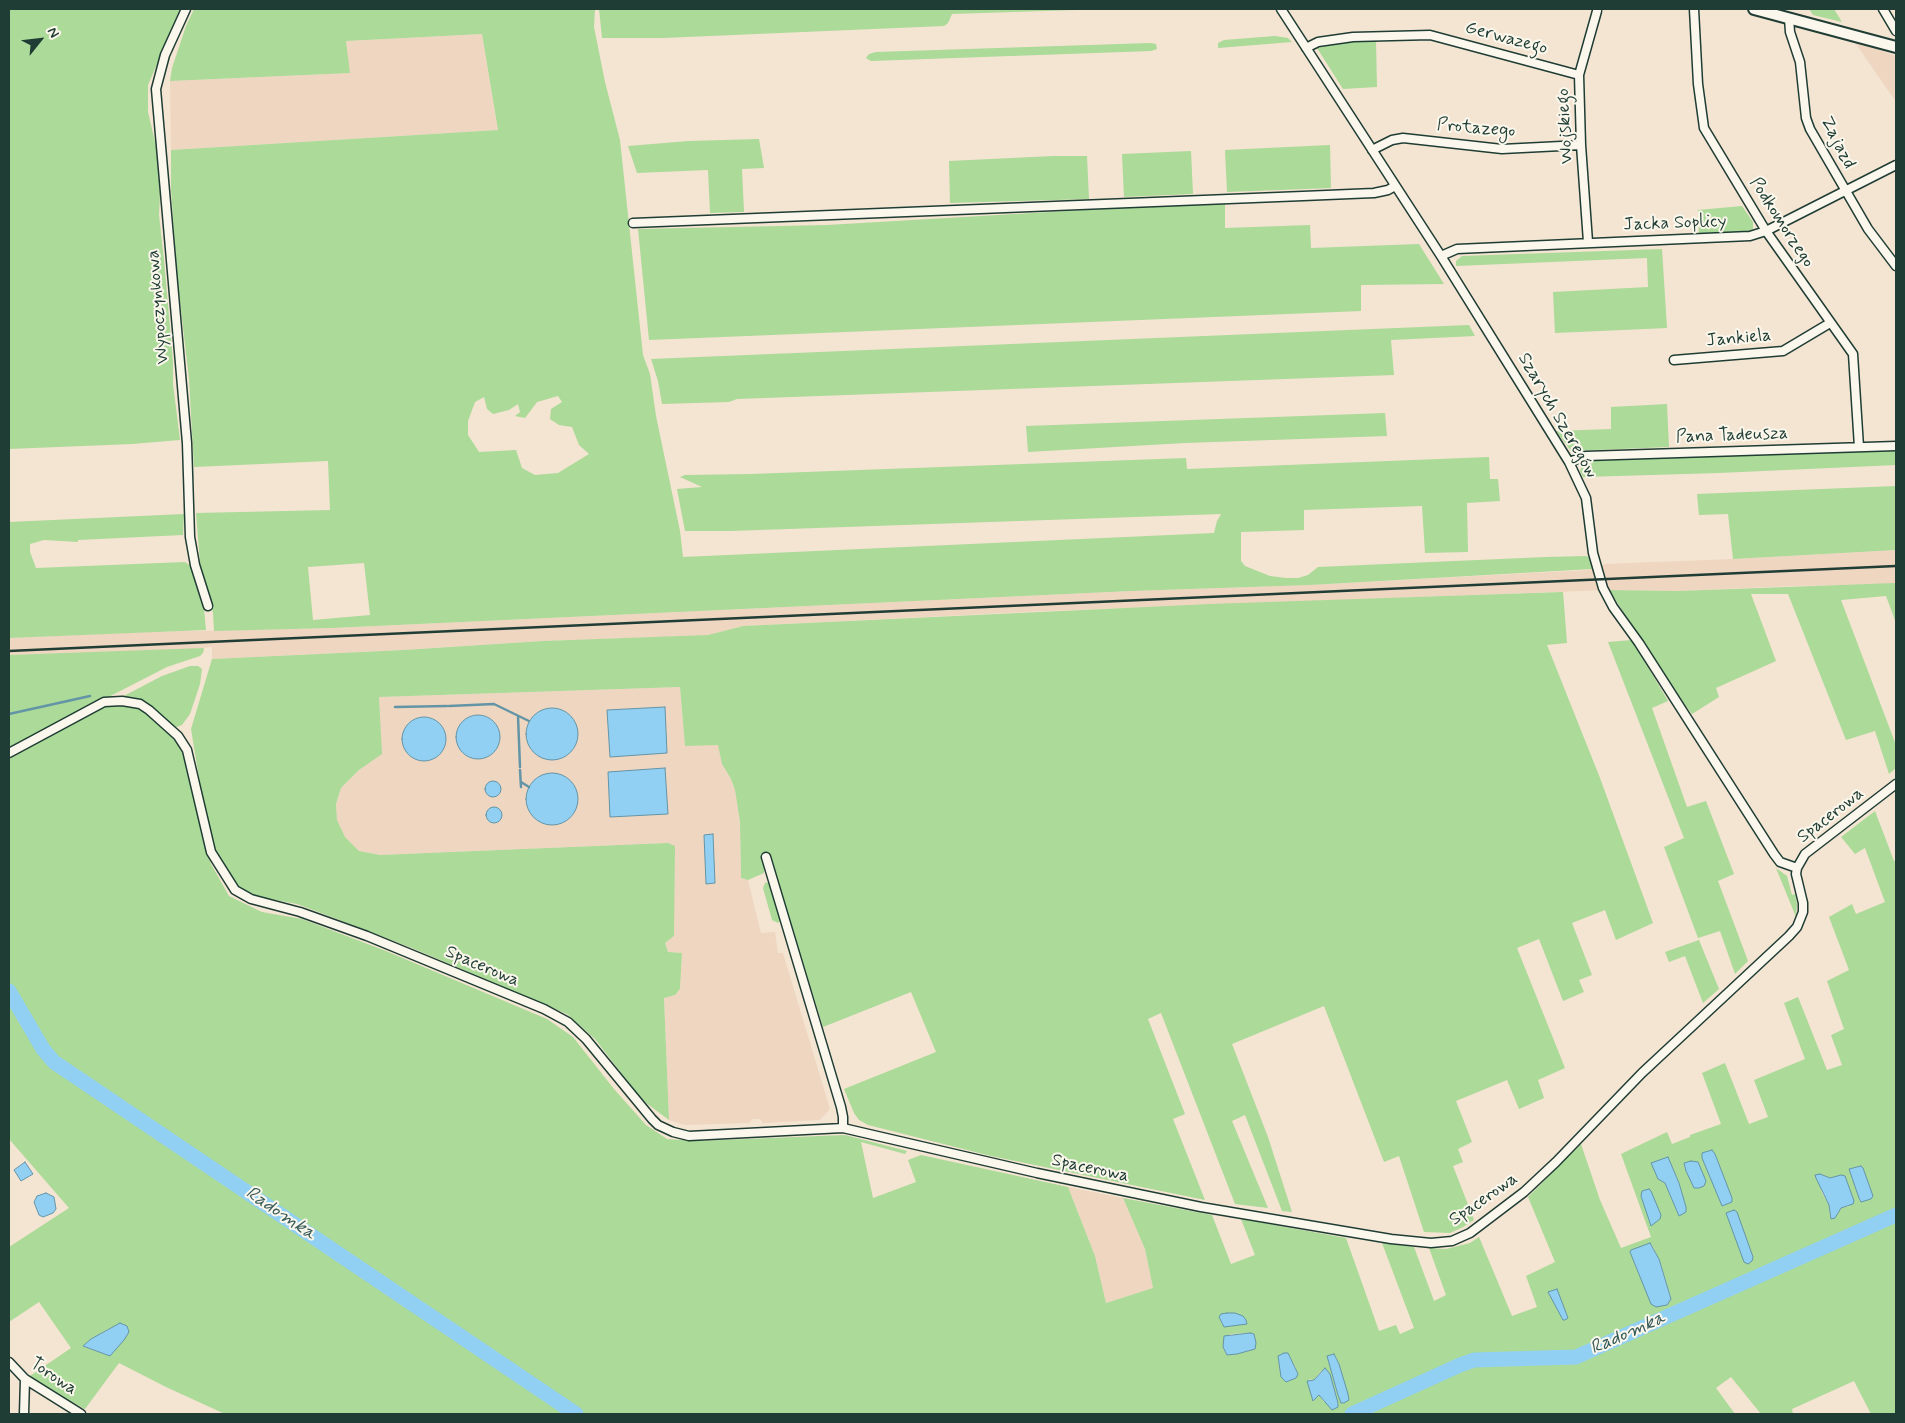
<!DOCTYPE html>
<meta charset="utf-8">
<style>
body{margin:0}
#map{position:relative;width:1905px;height:1423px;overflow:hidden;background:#f4e4d2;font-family:Mynerve,sans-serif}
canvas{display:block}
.frame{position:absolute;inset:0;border:10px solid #1f3d34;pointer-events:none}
.north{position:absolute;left:15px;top:15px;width:50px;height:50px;-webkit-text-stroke:4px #fbf7ec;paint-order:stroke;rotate:61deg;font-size:14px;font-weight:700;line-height:20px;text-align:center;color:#1f3d34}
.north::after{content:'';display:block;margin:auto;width:18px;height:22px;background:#1f3d34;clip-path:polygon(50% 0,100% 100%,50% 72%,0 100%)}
</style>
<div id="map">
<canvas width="1905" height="1423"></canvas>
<div class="frame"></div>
<div class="north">N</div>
</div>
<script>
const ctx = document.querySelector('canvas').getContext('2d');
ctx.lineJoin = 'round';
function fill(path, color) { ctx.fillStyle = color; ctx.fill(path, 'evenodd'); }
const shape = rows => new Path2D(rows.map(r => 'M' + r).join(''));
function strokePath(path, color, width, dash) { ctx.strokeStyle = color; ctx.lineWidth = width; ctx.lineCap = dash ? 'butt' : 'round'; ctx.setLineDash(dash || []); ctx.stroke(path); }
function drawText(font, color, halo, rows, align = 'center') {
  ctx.font = font + ' Mynerve,sans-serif'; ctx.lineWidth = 4; ctx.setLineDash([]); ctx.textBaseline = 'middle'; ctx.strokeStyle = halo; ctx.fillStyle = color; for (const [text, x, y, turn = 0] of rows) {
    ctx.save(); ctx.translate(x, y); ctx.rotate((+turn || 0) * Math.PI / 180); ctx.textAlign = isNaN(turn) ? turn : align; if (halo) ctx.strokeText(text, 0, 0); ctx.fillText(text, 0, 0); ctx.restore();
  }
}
const built = shape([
 [482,34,498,130,171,150,170,81,349,73,346,41],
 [1854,41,1896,56,1896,102],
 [1896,550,1896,584,1791,586,1678,591,1609,590,1046,611,743,626,708,635,667,637,543,641,404,650,212,659,212,647,186,650,9,655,9,638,144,632,332,628,1131,591,1310,585,1588,570,1605,564,1733,559],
 [680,687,685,746,718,744,722,764,731,779,735,790,740,822,741,878,748,880,761,933,775,932,778,953,783,953,830,1109,820,1120,763,1123,760,1119,752,1119,750,1123,685,1125,669,1120,664,997,675,995,680,989,682,953,668,952,665,943,674,936,674,846,668,843,380,855,359,851,345,837,337,820,336,804,341,788,359,770,381,754,379,697],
 [1068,1187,1123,1198,1145,1249,1153,1288,1106,1303,1095,1256]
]);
const green = shape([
 [9,9,181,9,148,85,148,112,156,146,160,194,159,215,164,260,173,362,173,384,180,440,132,444,9,449],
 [194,9,595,9,594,27,605,82,620,140,643,355,650,374,656,416,680,531,683,557,1214,533,1217,521,1221,514,730,531,685,531,677,489,702,487,680,477,685,475,751,474,1186,458,1187,469,1489,457,1490,479,1498,479,1500,501,1467,503,1468,552,1425,553,1422,506,1304,510,1304,530,1241,532,1241,561,1245,566,1270,576,1286,578,1298,578,1308,575,1318,567,1546,557,1586,556,1590,558,1592,569,1310,585,1131,591,332,628,214,631,213,613,200,563,196,513,330,510,328,461,194,467,189,379,177,275,171,189,171,150,498,130,482,34,346,41,350,73,170,81,172,68,186,26],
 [558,396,562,402,551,409,550,419,559,425,572,427,579,445,589,454,558,473,535,475,522,468,516,450,479,452,468,435,468,421,475,402,484,397,487,409,493,414,509,410,518,404,520,412,515,416,525,418,537,402],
 [364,563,370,615,313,620,308,567],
 [599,9,1108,9,952,14,948,23,944,26,663,38,602,38],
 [1809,9,1834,9,1842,22,1813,15],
 [1275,36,1288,38,1292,42,1218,48,1218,43,1224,40],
 [1376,41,1377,87,1343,89,1317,48,1344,42],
 [1150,43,1156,44,1157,49,1151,51,871,61,866,58,869,54,876,52],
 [759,139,764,168,742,169,744,212,710,213,708,170,637,173,628,146,689,141],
 [1330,145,1331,188,1227,192,1225,150],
 [1191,151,1193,194,1124,197,1122,154],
 [1053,156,1087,156,1089,199,950,203,949,161],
 [1225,204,1225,228,1310,225,1311,248,1419,244,1444,284,1361,285,1361,311,649,340,638,229,827,225,1170,205],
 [1742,206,1753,222,1753,229,1750,233,1699,233,1698,210],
 [1662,249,1667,328,1555,333,1553,292,1648,287,1647,258,1456,266,1456,261,1462,256],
 [1469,325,1475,336,1391,340,1394,375,737,399,729,402,662,404,658,381,651,359],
 [1667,404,1669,447,1571,451,1556,431,1611,429,1611,407],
 [1385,413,1387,436,1185,443,1028,452,1026,426],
 [1896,450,1896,465,1719,473,1583,477,1580,471,1583,464,1587,461],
 [1896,486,1896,550,1733,559,1728,514,1699,515,1697,494],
 [184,514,183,535,78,540,78,542,44,540,30,544,30,552,36,568,185,562,191,566,198,586,204,608,206,630,9,638,9,522],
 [1895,583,1896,584,1896,623,1886,596,1841,600,1896,745,1896,768,1889,774,1875,731,1846,740,1788,594,1751,594,1776,661,1716,688,1719,697,1692,714,1674,690,1609,590,1678,591],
 [1563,592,1567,643,1547,645,1600,778,1653,923,1616,940,1605,910,1572,923,1592,975,1579,980,1584,992,1563,1001,1539,939,1517,948,1565,1068,1538,1080,1544,1098,1519,1109,1507,1080,1456,1101,1472,1142,1458,1149,1463,1162,1453,1166,1474,1220,1463,1227,1450,1233,1424,1232,1399,1156,1384,1162,1324,1006,1232,1044,1268,1137,1292,1212,1282,1211,1245,1115,1232,1121,1268,1208,1235,1204,1161,1013,1148,1019,1185,1114,1173,1119,1205,1200,991,1156,868,1125,859,1120,854,1113,844,1089,936,1052,911,992,823,1027,771,859,764,856,764,873,748,880,741,878,740,822,735,790,731,779,722,764,718,745,685,746,680,687,379,697,382,754,359,770,341,788,336,804,337,820,345,837,359,851,380,855,668,843,675,846,674,936,665,943,668,952,682,953,680,989,675,995,664,998,669,1120,642,1100,595,1039,567,1014,412,948,329,916,297,904,260,897,240,890,231,882,214,851,206,820,191,729,212,659,404,650,543,641,708,635,743,626,1210,604],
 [1632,640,1668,701,1652,708,1687,807,1706,801,1734,874,1718,881,1748,961,1735,974,1720,931,1698,938,1664,847,1684,838,1608,642],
 [204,648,203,653,200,656,167,667,9,748,9,655],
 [190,666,198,666,202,669,200,684,190,714,182,725,177,727,173,726,152,707,142,702,133,699,118,699,162,676],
 [121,704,133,704,145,710,183,745,198,803,203,841,211,864,229,896,262,912,302,919,386,951,547,1019,573,1037,614,1089,646,1125,667,1139,696,1141,845,1135,907,1151,905,1154,861,1142,873,1198,916,1182,908,1160,921,1155,1068,1187,1095,1256,1106,1303,1153,1288,1145,1249,1123,1198,1212,1215,1231,1264,1255,1255,1241,1219,1346,1238,1379,1331,1396,1325,1400,1334,1414,1328,1382,1243,1414,1247,1434,1301,1446,1295,1429,1248,1446,1249,1470,1243,1479,1237,1512,1316,1537,1307,1526,1276,1555,1262,1528,1197,1581,1144,1600,1200,1621,1248,1651,1237,1621,1154,1667,1132,1672,1144,1690,1137,1690,1135,1721,1124,1702,1073,1725,1063,1749,1124,1768,1117,1754,1080,1805,1059,1784,1003,1798,997,1827,1070,1842,1065,1831,1035,1844,1029,1827,981,1849,970,1829,917,1852,904,1856,914,1885,902,1865,848,1855,854,1841,837,1875,811,1894,861,1896,860,1896,1414,1871,1414,1854,1381,1792,1409,1793,1414,1761,1414,1731,1377,1716,1388,1735,1414,225,1414,166,1387,119,1363,85,1409,45,1388,30,1376,71,1348,39,1302,9,1322,9,1247,69,1208,9,1139,9,759,102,707],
 [1715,1154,1732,1202,1722,1206],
 [1861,1166,1860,1201,1850,1169],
 [1820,1174,1830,1178,1834,1177,1850,1206,1841,1208,1835,1218,1830,1216,1829,1205,1822,1193,1819,1182],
 [1676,1175,1686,1207,1679,1216,1665,1183],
 [1652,1245,1659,1259,1671,1298,1640,1276,1630,1252],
 [110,1328,110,1356,83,1346,91,1339],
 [1250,1333,1254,1334,1255,1349,1237,1354,1227,1355,1230,1334],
 [1287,1353,1296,1368,1296,1378,1286,1382,1281,1377,1278,1357],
 [1328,1356,1336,1357,1342,1376,1338,1395],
 [1321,1371,1331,1381,1335,1391,1324,1402,1309,1379,1314,1380],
 [1776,868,1787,876,1792,895,1795,894,1797,904,1796,917],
 [769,882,781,917,780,921,778,923,772,920,763,888,765,883],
 [1699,940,1719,989,1703,1003,1685,956,1669,962,1665,952]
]);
const water = shape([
 [665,707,667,753,610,757,607,710,665,707],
 '526 734a26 26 0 1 1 52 0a26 26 0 1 1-52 0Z',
 '456 737a22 22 0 1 1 44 0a22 22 0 1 1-44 0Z',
 '402 739a22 22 0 1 1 44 0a22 22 0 1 1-44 0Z',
 [665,768,668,814,610,817,608,772,665,768],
 '526 799a26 26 0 1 1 52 0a26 26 0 1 1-52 0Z',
 '485 789a8 8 0 1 1 16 0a8 8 0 1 1-16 0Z',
 '486 815a8 8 0 1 1 16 0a8 8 0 1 1-16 0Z',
 [713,834,715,883,706,884,704,835,713,834],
 [1712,1150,1715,1154,1732,1198,1732,1202,1722,1206,1702,1158,1702,1153,1712,1150],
 [1668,1157,1679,1183,1686,1207,1686,1212,1679,1216,1665,1183,1658,1179,1651,1163,1668,1157],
 [1691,1161,1698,1162,1706,1181,1704,1186,1699,1188,1694,1188,1686,1171,1684,1163,1691,1161],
 [25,1162,33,1174,21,1181,14,1170,25,1162],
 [1861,1166,1863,1168,1873,1196,1871,1199,1861,1202,1859,1198,1849,1169,1861,1166],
 [1820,1174,1830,1178,1841,1175,1845,1176,1854,1201,1853,1204,1841,1208,1835,1218,1831,1219,1829,1205,1816,1178,1815,1175,1820,1174],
 [1649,1189,1651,1191,1661,1215,1660,1219,1651,1226,1641,1196,1642,1191,1649,1189],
 [46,1193,54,1197,56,1209,53,1213,43,1217,39,1215,34,1202,37,1196,46,1193],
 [1734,1210,1737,1212,1753,1257,1752,1261,1748,1264,1744,1262,1726,1213,1734,1210],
 [1650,1243,1659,1259,1671,1299,1667,1305,1656,1307,1651,1304,1630,1252,1631,1250,1650,1243],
 [1557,1289,1568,1318,1565,1320,1563,1320,1548,1292,1557,1289],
 [1227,1313,1235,1313,1243,1316,1246,1320,1247,1324,1224,1327,1219,1317,1221,1314,1227,1313],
 [120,1323,127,1326,129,1332,124,1340,110,1356,83,1346,91,1339,120,1323],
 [1250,1333,1254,1334,1256,1343,1255,1349,1237,1354,1227,1355,1223,1347,1224,1336,1250,1333],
 [1284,1353,1288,1353,1298,1374,1296,1378,1286,1382,1281,1377,1278,1356,1284,1353],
 [1334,1354,1339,1364,1348,1394,1349,1400,1344,1403,1341,1403,1338,1395,1327,1356,1334,1354],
 [1325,1368,1330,1374,1338,1403,1338,1407,1332,1410,1319,1395,1313,1401,1307,1381,1314,1380,1325,1368]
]);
const stream = shape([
 [449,706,494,704,529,721],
 [395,707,447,706],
 [9,714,90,696],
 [518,716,520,767],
 [520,770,521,787],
 [521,782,529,787]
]);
const river = shape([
 [9,991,43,1049,54,1062,576,1414],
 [1352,1414,1460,1365,1474,1360,1576,1357,1896,1215]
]);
const street = shape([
 [186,9,165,55,156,89,187,443,190,537,195,565,208,606],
 [1281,9,1441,256,1569,462,1586,498,1593,553,1603,588,1613,607,1639,643,1774,854,1780,862,1797,868],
 [1694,9,1698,84,1704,128,1766,231,1853,354,1859,447],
 [1883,9,1896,31],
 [1789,18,1790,32,1800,62,1806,118,1810,129,1868,229,1896,266],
 [1306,48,1318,42,1353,37,1430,35,1579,75],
 [1372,150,1392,140,1403,138,1502,149,1581,145],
 [633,223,1303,196,1374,193,1388,190,1395,186],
 [1588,242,1581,145,1579,75,1597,11],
 [1441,256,1457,249,1750,236,1766,231,1896,165],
 [1674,360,1783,351,1830,323],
 [1569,462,1586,456,1896,446],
 [9,753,104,702,122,701,140,704,149,710,178,736,187,750,211,852,235,890,251,899,300,912,367,936,544,1009,568,1022,586,1039,652,1119,658,1125,673,1132,689,1136,843,1128,1037,1173,1201,1207,1391,1239,1431,1243,1452,1241,1470,1233,1524,1192,1556,1162,1642,1073,1789,936,1797,927,1803,912,1803,903,1796,874,1797,868,1805,854,1896,784],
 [766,857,841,1107,843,1117,843,1128],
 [9,1362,25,1379,81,1414],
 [24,1414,25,1379]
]);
const secondary = shape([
 [1754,9,1896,47]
]);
const rail = shape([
 [9,651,1896,566]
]);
const streetNames = [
 ["Gerwazego",1506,39,15],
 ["Wojskiego",1566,126,-93],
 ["Protazego",1476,129,5],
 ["Zajazd",1837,143,63],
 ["Podkomorzego",1781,223,57],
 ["Jacka Soplicy",1675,224,-2],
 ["Wypoczynkowa",159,307,-95],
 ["Jankiela",1739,339,-5],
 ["Szarych Szeregów",1557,416,60],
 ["Pana Tadeusza",1732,436,-2],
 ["Spacerowa",1831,816,-38],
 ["Spacerowa",482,967,23],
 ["Spacerowa",1090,1169,12],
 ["Spacerowa",1484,1200,-35],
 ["Torowa",53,1377,34]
];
const waterNames = [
 ["Radomka",280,1214,34],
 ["Radomka",1628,1334,-24]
];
fill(built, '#efd6c0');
fill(green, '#abda99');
fill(water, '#92d0f3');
strokePath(water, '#6495a7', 1);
strokePath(stream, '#6495a7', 2.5);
strokePath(river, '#92d0f3', 15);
strokePath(street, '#1f3d34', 11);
strokePath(secondary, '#1f3d34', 14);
strokePath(street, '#fbf7ec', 8);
strokePath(secondary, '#fbf7ec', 10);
strokePath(rail, '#1f3d34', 2.5);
drawText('18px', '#1f3d34', '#fbf7ec', streetNames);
drawText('italic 19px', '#365a5a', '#fbf7ec', waterNames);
</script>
